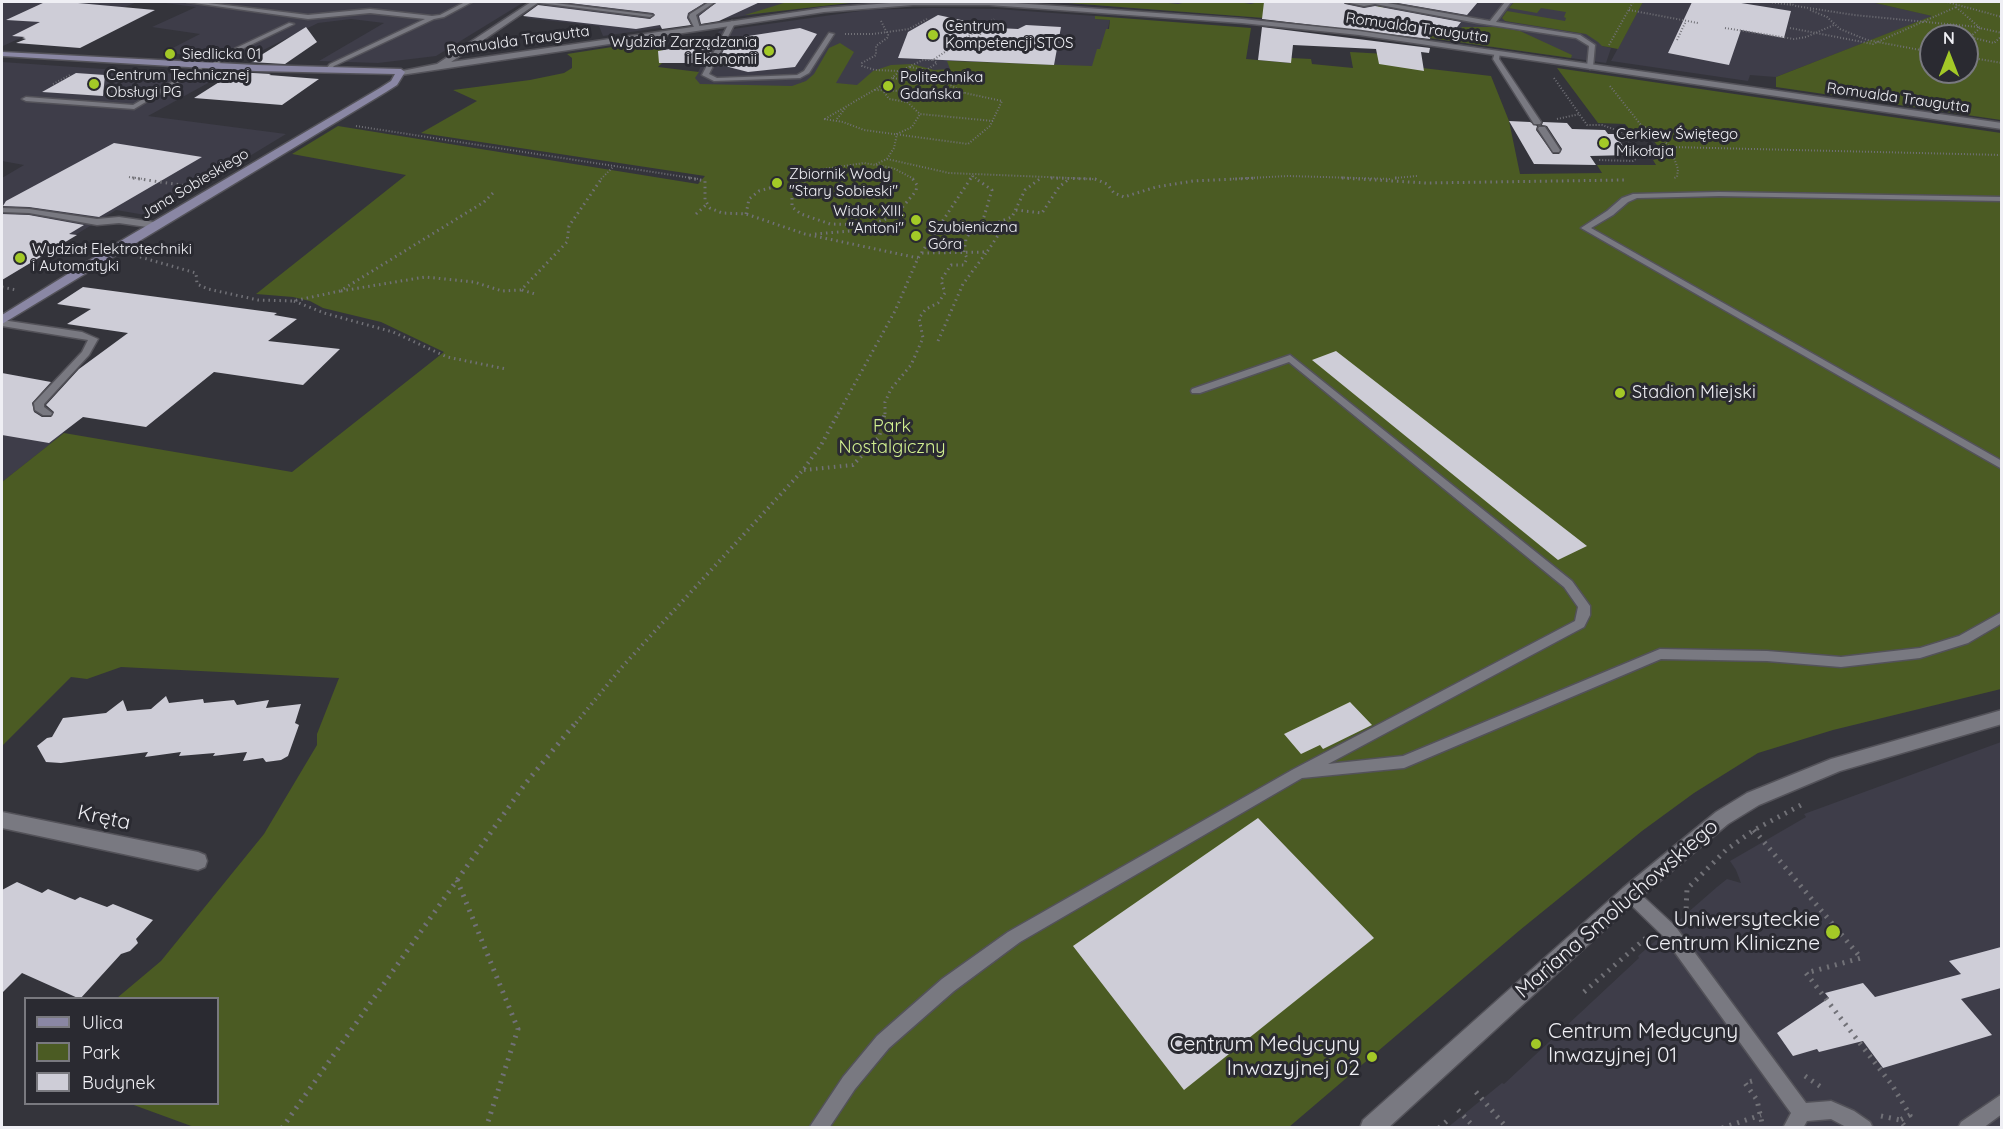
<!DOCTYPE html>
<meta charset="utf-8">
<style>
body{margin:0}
#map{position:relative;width:2003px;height:1129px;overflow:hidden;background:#34343b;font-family:Quicksand,sans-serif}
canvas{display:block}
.frame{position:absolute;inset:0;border:3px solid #efeff4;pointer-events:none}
.legend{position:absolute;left:24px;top:997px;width:195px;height:108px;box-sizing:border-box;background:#2a2a31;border:2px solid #79797f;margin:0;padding:8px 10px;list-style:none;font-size:18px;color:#efeff4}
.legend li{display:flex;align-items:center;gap:12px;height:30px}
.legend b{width:30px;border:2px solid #79797f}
.north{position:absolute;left:1919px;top:24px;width:60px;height:60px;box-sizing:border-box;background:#2a2a31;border:2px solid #79797f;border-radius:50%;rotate:0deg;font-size:16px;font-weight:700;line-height:24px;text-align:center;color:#efeff4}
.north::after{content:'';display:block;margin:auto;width:21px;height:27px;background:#a3c927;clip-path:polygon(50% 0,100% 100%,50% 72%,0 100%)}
</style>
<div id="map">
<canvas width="2003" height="1129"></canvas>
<div class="frame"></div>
<ul class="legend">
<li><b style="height:8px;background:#8a87a4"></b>Ulica</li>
<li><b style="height:16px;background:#4b5b23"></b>Park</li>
<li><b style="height:16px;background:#cecdd7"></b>Budynek</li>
</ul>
<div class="north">N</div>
</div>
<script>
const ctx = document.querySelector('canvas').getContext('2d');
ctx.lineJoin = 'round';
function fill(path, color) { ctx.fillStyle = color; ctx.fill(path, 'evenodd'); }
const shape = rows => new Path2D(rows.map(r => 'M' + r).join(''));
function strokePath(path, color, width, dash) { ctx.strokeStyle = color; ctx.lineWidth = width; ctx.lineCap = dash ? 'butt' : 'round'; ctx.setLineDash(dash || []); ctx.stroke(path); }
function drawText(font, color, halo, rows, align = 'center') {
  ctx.font = font + ' Quicksand,sans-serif'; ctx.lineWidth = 6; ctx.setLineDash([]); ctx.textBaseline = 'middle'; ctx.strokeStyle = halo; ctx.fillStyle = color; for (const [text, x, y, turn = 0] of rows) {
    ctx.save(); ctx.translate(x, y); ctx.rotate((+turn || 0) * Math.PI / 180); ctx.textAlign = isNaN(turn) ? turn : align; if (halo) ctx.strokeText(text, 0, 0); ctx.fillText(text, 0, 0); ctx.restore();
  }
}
const built = shape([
 [2,2,137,2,99,18,27,35,3,46],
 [157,2,524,2,436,56,378,63,319,61,384,23,351,19,318,23,247,58,163,53,200,34,152,27,196,7],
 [552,2,858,2,806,7,603,36,599,26,526,18],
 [1055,2,1615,2,1602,46,1611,48,1606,63,1317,22],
 [1643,2,1871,2,1933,16,1776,77,1750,75,1748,81,1611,61],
 [932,8,997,9,1095,16,1095,19,1110,20,1096,72,678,97,698,72,719,31,867,10],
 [2,62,219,77,148,116,286,134,151,216,116,210,2,280,2,178,24,165,2,161],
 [2,422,64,433,2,482],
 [2001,742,2001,1127,1447,1128,1502,1083,1504,1084,1639,958,1638,956,1717,887,1727,879,1741,883,1736,870,1730,861,1806,817,1804,814]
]);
const green = shape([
 [787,2,858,2,745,15],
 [1055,2,1159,2,1178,4,1187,2,1238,2,1251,4,1258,2,1349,19,1370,8,1380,6,1390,11,1395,25,1455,37,1462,27,1497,27,1520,31,1572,55,1571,58,1317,22],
 [1514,2,1643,2,1618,49,1602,46,1598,42,1586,34,1505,21,1502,18,1507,11,1565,21,1566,18,1564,17,1566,12,1541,8,1537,13,1509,8],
 [1871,2,2001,2,2001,120,1776,87,1776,77,1932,16],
 [1931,36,1967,36,1967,72,1931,72],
 [1095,16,1251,28,1246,59,1290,63,1291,58,1311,59,1312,64,1353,68,1350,52,1386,54,1388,64,1491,76,1509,121,1520,174,1602,173,1597,165,1656,165,1653,160,1667,157,1646,132,1629,129,1625,124,1598,123,1557,68,2001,133,2001,689,1833,730,1758,753,1694,793,1642,831,1520,930,1289,1127,194,1127,131,1104,218,1104,218,998,117,998,161,961,264,834,317,745,317,734,339,678,121,667,87,679,71,677,2,746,2,482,64,433,292,472,444,352,381,322,323,308,310,301,293,297,256,294,406,175,292,154,338,126,698,184,705,176,421,133,477,101,453,90,530,80,564,73,572,68,572,58,567,54,657,40,666,59,658,67,699,72,695,78,700,84,792,86,806,81,814,74,829,48,840,43,854,52,836,83,857,85,873,71,891,65,912,64,934,70,950,69,947,61,950,61,1092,66,1097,49,1100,49,1106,29,1109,29,1110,20,1095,19]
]);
const building = shape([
 [45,2,67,2,155,10,80,48,16,43,26,39,22,38,25,37,12,36,40,22,6,20],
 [561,2,706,2,688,13,687,18,691,25,662,29,660,25,636,29,523,16,538,5,650,19,655,15,653,13],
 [717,2,760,2,719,21,701,24,699,16],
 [1264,2,1343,2,1345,4,1364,8,1375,6,1461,22,1451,35,1431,31,1430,39,1262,19],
 [1392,2,1478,2,1467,15],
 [1692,2,1735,2,1791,11,1784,38,1741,30,1729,65,1668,53],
 [938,15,998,28,1018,29,1026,25,1061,27,1054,65,898,58,908,32],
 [306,27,317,42,285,64,250,62],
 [1262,27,1430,48,1429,53,1421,52,1424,71,1379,64,1376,49,1293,45,1291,63,1258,60],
 [800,28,817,34,795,67,748,72,717,64,729,39],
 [717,41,706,63,659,63,658,51],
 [235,72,271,74,269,75,319,79,282,105,194,98],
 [76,73,105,75,103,96,42,92],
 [1509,121,1530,122,1537,126,1536,130,1553,154,1559,154,1562,149,1547,126,1542,125,1543,122,1567,123,1572,129,1605,130,1608,134,1614,134,1630,155,1590,156,1596,165,1534,164],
 [114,143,202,157,99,217,29,207,3,206,6,201],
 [2,214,29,215,84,225,69,234,77,235,2,280],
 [83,287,277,313,274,315,297,319,268,341,340,349,303,385,214,372,146,427,83,417,49,443,2,435,2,373,51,382,32,403,34,412,42,417,51,417,54,412,46,405,79,369,128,333,67,324,91,309,57,304],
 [1336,351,1587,546,1558,560,1312,360],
 [166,696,169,703,203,699,204,703,234,700,237,705,269,700,266,708,301,704,295,723,299,725,288,756,281,760,266,762,263,758,243,761,247,752,213,756,215,753,179,756,181,752,145,757,148,752,61,763,46,762,37,746,47,738,52,737,63,718,106,713,123,700,127,711,151,709],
 [1350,702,1372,725,1323,749,1320,745,1301,754,1284,734],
 [1258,818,1374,938,1184,1090,1073,946],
 [17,882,42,893,48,889,75,900,80,897,107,907,113,904,153,920,136,939,138,943,130,951,121,954,80,999,22,973,2,993,2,890],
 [2001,947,2001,988,1961,999,1992,1035,1883,1068,1863,1041,1819,1052,1817,1049,1793,1056,1777,1033,1829,998,1825,993,1863,983,1875,997,1961,974,1949,961]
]);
const pathFar3 = shape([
 [1769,2,1792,5],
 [1787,2,1796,6,1854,15,1978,27],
 [1947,2,2002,17],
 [1956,7,1980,28,2002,33],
 [1629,10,1698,23],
 [1810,10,1827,17,1840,29,1867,40,1931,52],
 [881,21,888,35,887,38,876,46,876,55,862,63,862,66,875,70,899,71],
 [1725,28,1794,39,1806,37,1834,25],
 [1790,28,1873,44,1956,7,1957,2],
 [1980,28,1970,37,1994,43,2002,36],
 [845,34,873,34,909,29,927,19],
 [1677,40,1686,21],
 [975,42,983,30,979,29],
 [1609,45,1633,2],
 [1967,57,2002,63],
 [910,67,925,70,964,93],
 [893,78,910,81,937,63,933,60],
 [1554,78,1587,125,1602,125,1622,132,1640,156,1633,161,1598,160],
 [53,84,70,75],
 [1610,86,1641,125,1657,133,1670,147,1678,169,1677,177,1674,178],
 [884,92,889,99,907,102,920,114,993,121],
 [824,119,843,122,864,130,968,144,990,126,1002,101,965,93,874,90],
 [825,119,886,83,900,71,923,60,933,60,994,19],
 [837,119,846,107],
 [1557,119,1580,114],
 [356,126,698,179],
 [1670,147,2002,155],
 [887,159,894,148,897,134,912,127,920,114],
 [876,164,887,159,949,173,1095,179],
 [973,176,977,179],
 [129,177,143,179],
 [1395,178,1417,176],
 [601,179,614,166],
 [808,179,824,169,864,163,893,168,914,179],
 [970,179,973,175],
 [1230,179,1288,176,1392,179]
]);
const pathFar2 = shape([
 [133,178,188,186],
 [689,178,705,181,705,200,710,208,722,213,746,214,805,234,918,258],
 [810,178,803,182,792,198,792,207,801,214,830,224,870,225],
 [1051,178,1095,179,1107,184,1114,193,1124,197,1156,187,1193,181,1258,178],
 [1342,178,1426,183,1625,180],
 [1395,178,1400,178],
 [1016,210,1042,213,1059,187,1069,179],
 [696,214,707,204],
 [746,214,749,199,759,191,784,184],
 [916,220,938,228],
 [815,234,850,231,884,220,900,210,916,191,917,185,912,178],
 [922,253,987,252,1001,231,999,222,1012,217,1025,190,1041,178],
 [140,257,196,273,197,284,208,289,258,300,293,301,340,291,484,202,494,192],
 [2,287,16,290],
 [522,290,535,294],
 [341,291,425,277,474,282,502,291,521,290,567,242,569,226,602,178],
 [294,301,324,313,393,332,447,357,506,369],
 [938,341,963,284,986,253],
 [838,414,895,311,918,258,971,178],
 [885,414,885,402,891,389,911,365,923,338,919,318,926,309,938,303,945,293,941,280,951,265,964,265,967,258,964,252,966,239,969,234,980,230,992,190,975,178]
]);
const pathFar1 = shape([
 [804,470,853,465,879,437,885,412],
 [576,723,622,667,803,470,821,445,839,412]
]);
const path = shape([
 [1754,830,1861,958,1806,973,1892,1085,1910,1115,1900,1120],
 [457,880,518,1029,486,1128],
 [1692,923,1686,911,1687,889,1726,850,1754,830,1801,805],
 [1584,992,1647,937],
 [1805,1076,1821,1087],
 [1752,1081,1745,1083,1757,1100,1763,1128],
 [1476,1092,1507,1128],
 [1458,1110,1475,1128],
 [1881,1116,1900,1120,1906,1128],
 [282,1128,525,784,577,721],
 [1439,1128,1447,1121],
 [1722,1128,1761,1115]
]);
const service = shape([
 [187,2,200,2,308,15,370,9,432,16,440,15,465,2,472,2,444,17,434,19,334,66,328,72,325,70,330,64,425,19,370,13,308,19,187,2],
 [532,2,547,2,653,15,650,17,532,2],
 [709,2,715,2,696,15,700,28,695,29,689,17,690,14,709,2],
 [1345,2,1382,2,1490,21,1505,2,1511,2,1496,22,1580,35,1595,45,1593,67,1590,69,1587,67,1589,46,1576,38,1477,23,1375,4,1364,6,1345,2],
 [732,21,735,23,709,74,717,78,797,75,804,71,829,33,834,34,809,73,800,78,714,81,702,75,729,23,732,21],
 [289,23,294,24,240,50,213,67,208,66,236,48,289,23],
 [1495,52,1500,53,1499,59,1541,122,1540,124,1534,124,1493,59,1495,52],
 [201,65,206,66,134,109,26,101,22,99,26,97,133,105,201,65],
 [1539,127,1545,127,1560,150,1559,152,1553,152,1538,129,1539,127],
 [1719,192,2002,197,2002,201,1719,196,1637,198,1628,202,1613,215,1591,228,2002,461,2002,469,1581,228,1607,211,1622,198,1633,194,1719,192],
 [2,208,29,209,97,219,119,217,154,222,158,225,154,228,119,223,97,225,29,213,2,212,2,208],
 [2,320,82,332,98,339,89,355,44,404,44,407,52,413,51,415,43,415,35,410,34,403,82,352,88,340,2,326,2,320],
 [1290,355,1572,581,1590,606,1590,615,1584,627,1328,764,1403,756,1660,649,1767,651,1841,657,1920,648,1959,636,2002,612,2002,623,1968,643,1920,658,1841,667,1767,661,1661,659,1404,768,1302,778,1020,942,954,991,889,1048,855,1089,829,1128,809,1128,843,1077,877,1036,942,979,1008,932,1292,770,1575,621,1578,607,1564,587,1289,362,1200,393,1192,393,1191,391,1192,389,1290,355],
 [1630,887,1635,889,1675,926,1806,1103,1831,1101,1854,1111,1870,1122,1873,1128,1848,1128,1831,1119,1807,1121,1803,1128,1783,1128,1791,1113,1663,936,1625,899,1622,894,1625,889,1630,887],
 [2002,1094,2002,1114,1983,1128,1958,1128,1961,1122,2002,1094]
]);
const minor = shape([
 [531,2,539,2,451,62,824,8,903,2,1000,2,1242,19,1359,31,2002,123,2002,129,1359,35,1242,23,989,5,913,5,824,12,401,75,397,72,437,64,531,2],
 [2,812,198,852,205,855,207,861,205,867,198,870,2,828,2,812]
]);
const tertiary = shape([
 [2002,710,2002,724,1840,771,1759,805,1728,824,1637,900,1388,1128,1360,1128,1363,1120,1623,888,1716,812,1747,793,1831,759,2002,710]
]);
const secondary = shape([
 [2,52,256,65,401,69,405,72,397,85,386,92,2,324,2,315,124,239,380,88,391,81,395,74,256,71,2,56,2,52]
]);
const markers = [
 [933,35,6,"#a3c927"],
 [769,51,6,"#a3c927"],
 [170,54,6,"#a3c927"],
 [94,84,6,"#a3c927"],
 [888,86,6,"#a3c927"],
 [1604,143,6,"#a3c927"],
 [777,183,6,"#a3c927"],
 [916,220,6,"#a3c927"],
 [916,236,6,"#a3c927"],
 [20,258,6,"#a3c927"],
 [1620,393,6,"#a3c927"],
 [1833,932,8,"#a3c927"],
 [1536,1044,6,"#a3c927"],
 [1372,1057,6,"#a3c927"]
];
const farPoinames = [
 ["Centrum",945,26],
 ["Kompetencji STOS",945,43],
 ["Wydział Zarządzania",757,42,"right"],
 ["i Ekonomii",757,59,"right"],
 ["Siedlicka 01",182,54],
 ["Centrum Technicznej",106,75],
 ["Obsługi PG",106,92],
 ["Politechnika",900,77],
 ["Gdańska",900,94],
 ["Cerkiew Świętego",1616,134],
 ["Mikołaja",1616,151],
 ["Zbiornik Wody",789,174],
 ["\"Stary Sobieski\"",789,191],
 ["Widok XIII.",904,211,"right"],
 ["\"Antoni\"",904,228,"right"],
 ["Szubieniczna",928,227],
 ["Góra",928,244],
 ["Wydział Elektrotechniki",32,249],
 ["i Automatyki",32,266]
];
const farStreetnames = [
 ["Romualda Traugutta",1417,28,8],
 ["Romualda Traugutta",518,41,-8],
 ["Romualda Traugutta",1898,98,8],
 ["Jana Sobieskiego",195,184,-31]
];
const poiNames = [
 ["Stadion Miejski",1632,393]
];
const parkNames = [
 ["Park",892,427],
 ["Nostalgiczny",892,448]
];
const nearStreetnames = [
 ["Kręta",104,818,12],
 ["Mariana Smoluchowskiego",1617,909,-41]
];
const nearPoinames = [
 ["Uniwersyteckie",1820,920],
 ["Centrum Kliniczne",1820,944],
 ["Centrum Medycyny",1548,1032,"left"],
 ["Inwazyjnej 01",1548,1056,"left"],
 ["Centrum Medycyny",1360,1045],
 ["Inwazyjnej 02",1360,1069]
];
fill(built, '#3e3d49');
fill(green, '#4b5b23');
fill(building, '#cecdd7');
strokePath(service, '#535259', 3);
strokePath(minor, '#535259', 3);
strokePath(tertiary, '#535259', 3);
strokePath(secondary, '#535259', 3);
strokePath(pathFar3, '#717177', 2, [1, 2]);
strokePath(pathFar2, '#717177', 3, [1.5, 4]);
strokePath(pathFar1, '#717177', 4, [1.5, 4.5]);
strokePath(path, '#717177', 5, [2, 6]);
fill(service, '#797981');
fill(minor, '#797981');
fill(tertiary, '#797981');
fill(secondary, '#8a87a4');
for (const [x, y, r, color] of markers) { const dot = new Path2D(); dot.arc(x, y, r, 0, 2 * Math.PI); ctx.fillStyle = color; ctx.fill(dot); strokePath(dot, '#2a2a31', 2); }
drawText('15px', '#efeff4', '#2a2a31', farPoinames, 'left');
drawText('15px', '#efeff4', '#2a2a31', farStreetnames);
drawText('18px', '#efeff4', '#2a2a31', poiNames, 'left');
drawText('18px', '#d2f090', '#2a2a31', parkNames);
drawText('21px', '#efeff4', '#2a2a31', nearStreetnames);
drawText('21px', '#efeff4', '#2a2a31', nearPoinames, 'right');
</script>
